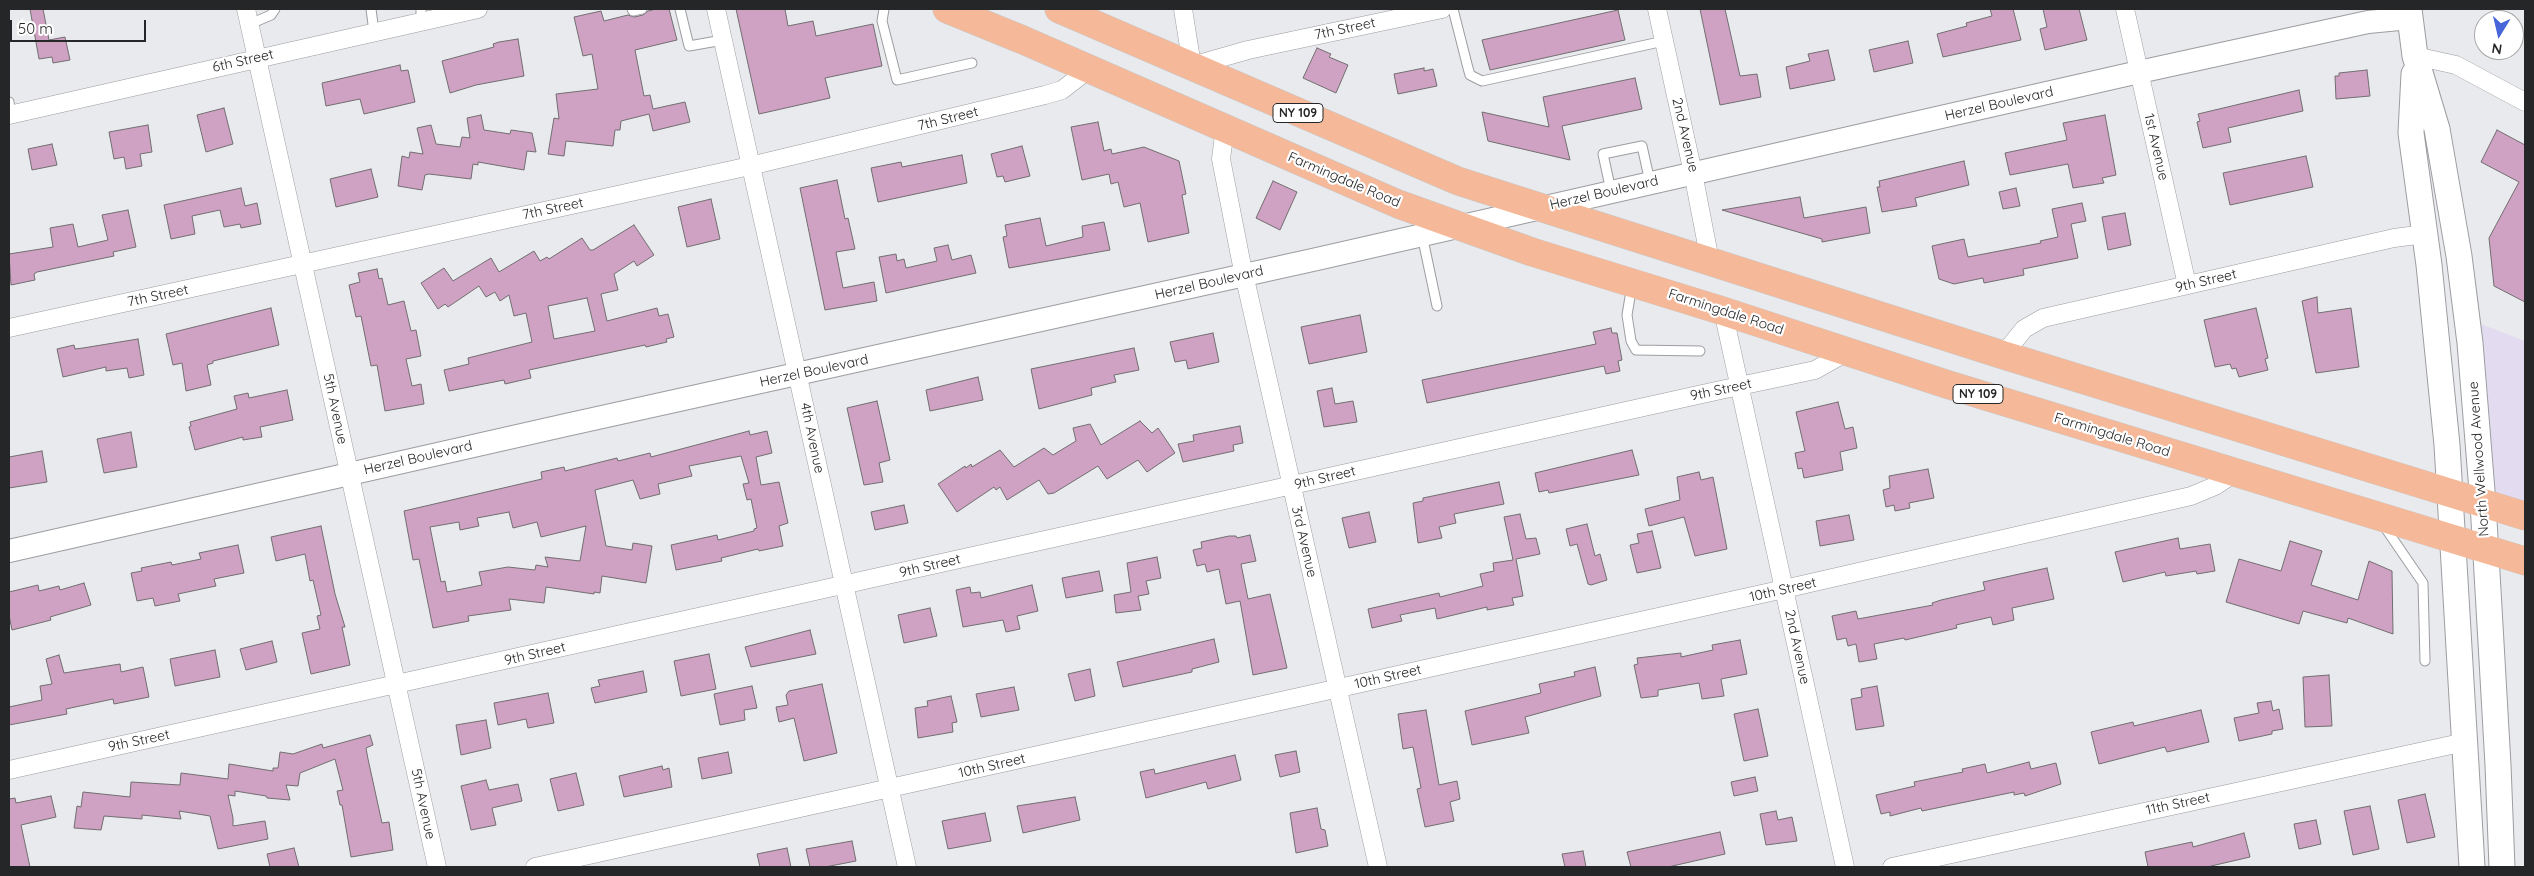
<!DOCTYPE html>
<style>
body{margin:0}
#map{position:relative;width:2534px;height:876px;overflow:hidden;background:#e9eaed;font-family:Quicksand,sans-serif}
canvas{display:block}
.frame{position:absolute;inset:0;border:10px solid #252627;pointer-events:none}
.north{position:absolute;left:2474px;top:10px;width:50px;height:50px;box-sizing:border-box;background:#fff;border:1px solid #a8a8a9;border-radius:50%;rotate:189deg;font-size:14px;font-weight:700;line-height:20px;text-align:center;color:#252627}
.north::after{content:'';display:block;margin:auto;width:18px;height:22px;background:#4766da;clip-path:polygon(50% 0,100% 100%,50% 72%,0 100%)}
.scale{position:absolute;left:10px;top:20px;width:136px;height:22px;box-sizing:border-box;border:2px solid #252627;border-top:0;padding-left:6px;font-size:15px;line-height:18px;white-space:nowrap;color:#252627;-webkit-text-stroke:4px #fff;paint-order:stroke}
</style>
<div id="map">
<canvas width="2534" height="876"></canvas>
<div class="frame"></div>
<div class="north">N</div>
<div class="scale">50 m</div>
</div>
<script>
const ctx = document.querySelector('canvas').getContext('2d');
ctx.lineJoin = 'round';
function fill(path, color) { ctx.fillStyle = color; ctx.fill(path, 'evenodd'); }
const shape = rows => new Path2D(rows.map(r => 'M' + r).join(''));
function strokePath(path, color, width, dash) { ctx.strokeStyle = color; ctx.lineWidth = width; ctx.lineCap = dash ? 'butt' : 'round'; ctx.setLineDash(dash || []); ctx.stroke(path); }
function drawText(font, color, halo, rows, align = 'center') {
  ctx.font = font + ' Quicksand,sans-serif'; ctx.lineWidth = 4.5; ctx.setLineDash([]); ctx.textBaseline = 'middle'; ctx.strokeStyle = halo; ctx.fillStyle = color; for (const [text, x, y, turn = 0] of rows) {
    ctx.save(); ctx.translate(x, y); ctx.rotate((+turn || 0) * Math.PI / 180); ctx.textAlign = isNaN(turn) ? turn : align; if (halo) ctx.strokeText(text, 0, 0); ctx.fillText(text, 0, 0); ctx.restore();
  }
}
const commercial = shape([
 [2468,319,2525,341,2525,516,2483,503]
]);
const building = shape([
 [30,9,43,9,49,40,65,37,70,60,53,63,52,57,39,59,30,9],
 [656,9,669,9,677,40,635,50,644,96,650,95,653,109,685,102,690,122,653,131,649,114,621,121,620,130,615,130,613,146,566,141,564,156,548,154,554,118,559,119,556,94,598,89,592,54,583,56,574,17,601,11,604,21,628,15,634,17,643,15,648,11,656,9],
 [736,9,785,9,788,26,813,21,816,36,873,24,882,66,825,78,830,98,759,114,736,9],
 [1700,9,1725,9,1740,76,1757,74,1761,97,1720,105,1700,9],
 [1990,9,2013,9,2021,40,1943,57,1937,34,1967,26,1966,23,1992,16,1990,9],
 [2043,9,2079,9,2087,40,2045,50,2040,29,2047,27,2043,9],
 [1618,10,1625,40,1490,70,1482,40,1618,10],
 [518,39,524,76,476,85,450,93,442,61,494,47,493,44,499,42,518,39],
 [1908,41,1913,63,1874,72,1869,50,1908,41],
 [1317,48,1331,54,1329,57,1348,65,1336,93,1303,78,1317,48],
 [1828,50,1835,80,1790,89,1786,67,1810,61,1808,54,1828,50],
 [400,65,401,71,408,70,415,102,364,114,360,99,326,106,322,83,400,65],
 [1424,68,1424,71,1433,69,1437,86,1398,94,1394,74,1424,68],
 [2367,70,2370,96,2336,99,2335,76,2339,76,2339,73,2367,70],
 [1635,78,1642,109,1562,126,1570,160,1488,141,1482,112,1549,127,1543,97,1635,78],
 [2299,90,2303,111,2228,128,2231,142,2203,148,2197,122,2200,121,2198,114,2299,90],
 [224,108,233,144,206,152,197,115,224,108],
 [481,115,484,130,510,134,511,130,532,133,536,152,527,151,524,170,478,162,478,165,473,164,471,179,429,174,425,175,422,190,398,186,402,156,409,158,410,152,423,154,417,128,431,125,436,144,460,147,462,137,470,138,467,118,481,115],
 [2105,115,2116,175,2102,178,2104,183,2073,188,2068,164,2010,175,2005,153,2067,140,2063,123,2105,115],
 [1098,122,1104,151,1111,149,1112,154,1144,147,1179,161,1186,194,1182,195,1189,233,1148,242,1140,203,1124,207,1118,182,1111,184,1109,174,1082,180,1071,127,1098,122],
 [148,125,152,152,140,154,142,166,126,169,124,157,114,159,109,132,148,125],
 [2497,130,2525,145,2525,302,2494,286,2489,238,2519,182,2481,162,2497,130],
 [52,144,57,165,32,170,28,149,52,144],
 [1022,146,1030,176,1005,182,1003,176,997,177,991,154,1022,146],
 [962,155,967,183,878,202,871,168,901,162,902,167,962,155],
 [2306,156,2313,187,2230,205,2223,173,2306,156],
 [1964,161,1969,185,1915,198,1917,206,1882,212,1877,187,1880,187,1879,181,1964,161],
 [371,169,378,197,336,207,330,179,371,169],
 [837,180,845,219,848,218,855,249,836,252,843,288,874,282,877,301,825,310,800,188,837,180],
 [1273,181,1297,192,1280,230,1256,218,1273,181],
 [241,188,245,206,257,203,261,224,241,228,240,224,224,227,220,210,192,216,195,234,171,239,164,205,241,188],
 [2016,188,2020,206,2003,209,1999,192,2016,188],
 [1800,197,1804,218,1866,207,1870,233,1822,242,1822,239,1722,210,1800,197],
 [711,199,720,239,687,247,678,207,711,199],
 [2082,203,2086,221,2071,224,2078,258,2023,269,2024,275,1984,283,1983,278,1954,284,1939,279,1932,246,1964,239,1968,257,2041,243,2040,241,2058,237,2052,209,2082,203],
 [128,210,136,247,113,252,114,256,37,272,34,274,35,280,11,285,9,254,53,247,50,228,73,224,78,247,108,240,102,215,128,210],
 [2125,213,2131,245,2108,250,2102,217,2125,213],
 [1040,218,1046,246,1083,237,1082,226,1104,222,1110,250,1009,268,1003,237,1007,236,1005,225,1040,218],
 [634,225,654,255,637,266,634,261,614,274,618,290,601,294,607,321,657,308,659,316,668,314,674,337,666,339,667,342,646,347,645,345,529,370,531,378,505,384,504,380,449,391,444,370,469,364,468,358,532,342,526,313,514,316,509,295,500,301,495,292,486,297,479,286,448,307,445,304,438,309,421,283,444,268,453,281,491,258,499,272,534,251,540,261,547,257,549,259,582,238,590,250,593,250,634,225],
 [587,298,595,331,554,339,548,306,587,298],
 [948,245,952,260,971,255,976,273,886,293,879,257,896,254,897,261,904,259,906,268,937,261,934,248,948,245],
 [377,269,379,279,382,278,388,305,404,301,411,331,416,330,421,356,406,359,412,386,421,384,424,404,385,411,377,365,371,366,361,316,356,317,349,285,360,282,358,273,377,269],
 [2317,297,2318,313,2351,308,2359,367,2316,373,2302,301,2317,297],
 [271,308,279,345,213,361,213,363,207,365,211,385,186,391,182,363,173,365,166,334,271,308],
 [2256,308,2268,358,2265,359,2268,370,2239,377,2236,368,2232,369,2230,364,2215,367,2204,320,2256,308],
 [1360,315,1367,352,1309,364,1301,327,1360,315],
 [1611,328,1612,333,1617,333,1622,360,1618,361,1620,371,1606,374,1604,366,1427,403,1422,380,1596,344,1593,332,1611,328],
 [1213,333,1219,362,1188,369,1186,360,1175,362,1170,342,1213,333],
 [138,339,144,375,129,378,127,368,106,371,106,367,63,377,57,349,74,345,75,349,83,348,138,339],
 [1134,348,1139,370,1114,375,1116,382,1091,388,1092,395,1039,409,1031,369,1134,348],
 [978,377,983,400,930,411,926,390,978,377],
 [1332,388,1335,404,1353,401,1357,422,1324,427,1317,391,1332,388],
 [287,390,293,420,260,427,262,437,243,440,243,437,195,450,189,427,191,426,190,422,237,409,234,396,248,393,249,398,287,390],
 [877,401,890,460,879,463,883,482,864,485,847,408,877,401],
 [1838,402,1845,429,1853,427,1857,448,1840,452,1843,470,1804,478,1802,468,1798,469,1795,453,1805,451,1796,412,1838,402],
 [1140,421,1152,433,1158,428,1175,453,1147,472,1138,460,1107,479,1098,466,1054,493,1048,494,1039,480,1007,500,1000,487,996,490,994,487,957,512,938,484,965,466,966,468,971,464,972,467,1000,450,1014,467,1044,448,1053,455,1076,441,1073,428,1090,424,1101,445,1140,421],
 [1240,426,1243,443,1233,445,1234,451,1183,462,1178,444,1194,441,1193,435,1240,426],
 [749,431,750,435,767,431,772,453,756,457,761,485,779,482,788,523,779,526,783,546,759,551,758,549,721,558,722,561,676,570,671,545,717,535,718,540,754,531,754,529,757,528,751,499,747,500,743,484,749,483,741,456,689,466,692,476,658,484,660,494,640,499,633,480,595,490,606,546,632,550,633,543,652,546,646,583,602,576,600,593,594,592,594,594,546,587,544,603,509,599,511,610,468,616,469,621,433,628,419,559,413,560,404,511,542,479,541,472,564,467,565,471,617,458,618,461,650,453,651,457,749,431],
 [509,512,513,528,537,522,541,537,586,526,580,561,545,557,548,567,536,565,535,570,508,567,479,572,482,585,447,592,445,581,441,582,430,527,459,522,460,530,479,526,477,518,509,512],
 [131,432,137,467,104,473,97,439,131,432],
 [1632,450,1639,475,1549,493,1548,490,1539,492,1535,473,1632,450],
 [42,451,47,482,9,488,9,457,42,451],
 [1928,469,1934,498,1909,503,1910,508,1895,511,1894,505,1886,507,1883,490,1890,488,1889,476,1928,469],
 [1699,472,1701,480,1713,477,1727,549,1695,556,1684,517,1649,526,1645,509,1680,500,1677,477,1699,472],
 [1499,482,1504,504,1454,514,1456,523,1439,527,1442,538,1418,543,1413,503,1423,501,1423,498,1499,482],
 [904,505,908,523,875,530,871,512,904,505],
 [1369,512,1376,542,1349,548,1342,518,1369,512],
 [1520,514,1526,539,1536,538,1540,554,1516,559,1523,596,1512,598,1514,605,1487,610,1487,607,1437,619,1435,608,1400,615,1402,621,1372,628,1368,609,1439,593,1440,597,1483,586,1480,574,1494,571,1493,563,1513,560,1504,517,1520,514],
 [1849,515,1854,540,1820,546,1816,521,1849,515],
 [1587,524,1595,556,1600,554,1607,580,1591,585,1588,584,1577,544,1570,546,1566,529,1587,524],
 [321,526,335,594,345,627,342,627,350,665,311,674,302,633,320,629,317,616,321,615,313,580,310,581,305,554,276,561,271,537,321,526],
 [1652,531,1661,568,1637,573,1630,545,1639,543,1637,534,1652,531],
 [1250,535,1256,561,1241,564,1248,599,1270,594,1287,668,1253,675,1240,601,1226,604,1219,569,1207,572,1205,564,1197,566,1193,550,1202,548,1201,542,1229,536,1236,536,1237,538,1250,535],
 [2178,538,2180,549,2210,544,2215,571,2197,574,2196,571,2166,576,2165,572,2123,582,2115,552,2178,538],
 [2290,541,2322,551,2311,585,2358,600,2369,561,2392,571,2393,634,2348,618,2347,623,2303,611,2299,624,2226,602,2239,559,2281,571,2290,541],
 [238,545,244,573,214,579,216,586,178,594,180,601,155,606,153,598,137,601,131,573,142,571,141,568,171,562,172,565,201,559,199,553,238,545],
 [1157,557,1161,578,1146,581,1149,594,1138,596,1141,610,1116,613,1114,595,1131,592,1127,563,1157,557],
 [2047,568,2054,599,2012,608,2014,620,1993,625,1991,617,1956,625,1957,628,1905,640,1904,638,1874,644,1877,659,1859,662,1856,644,1848,646,1846,638,1837,640,1832,616,1856,611,1858,619,1933,605,1932,603,1941,600,1985,590,1983,582,2047,568],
 [1099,571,1103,591,1066,598,1062,578,1099,571],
 [84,583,91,605,50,617,51,620,12,630,9,615,9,592,38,585,39,591,59,586,60,590,84,583],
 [1032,585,1038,611,1017,616,1020,629,1006,632,1003,620,963,627,956,590,970,587,971,593,980,592,981,598,1032,585],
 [930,608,937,636,904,643,898,615,930,608],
 [810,630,816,654,751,667,745,647,810,630],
 [1214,639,1219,662,1192,669,1192,672,1123,687,1117,662,1214,639],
 [1740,640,1747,674,1721,679,1724,696,1702,699,1699,683,1658,690,1658,696,1641,698,1634,665,1638,664,1637,658,1681,653,1681,657,1713,650,1712,645,1740,640],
 [272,641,277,662,246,670,240,649,272,641],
 [215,650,220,677,175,686,170,659,215,650],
 [709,654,716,689,681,696,674,661,709,654],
 [59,655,64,673,120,664,121,672,143,667,149,697,114,704,113,699,66,709,67,714,9,725,9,707,42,700,40,686,52,684,46,659,59,655],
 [1595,667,1601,696,1525,717,1529,733,1472,745,1465,711,1541,693,1539,684,1575,676,1574,672,1595,667],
 [1090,669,1095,696,1075,701,1068,674,1090,669],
 [643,671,647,692,595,703,591,688,600,686,598,680,643,671],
 [2329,675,2332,726,2305,727,2303,677,2329,675],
 [822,684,837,753,804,761,794,718,779,722,776,707,788,705,786,695,789,691,822,684],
 [752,686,757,708,744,710,745,720,720,725,714,694,752,686],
 [1877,686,1884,726,1856,730,1851,699,1862,697,1861,689,1877,686],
 [1014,687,1019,710,981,717,976,694,1014,687],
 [548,693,554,723,528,728,526,719,498,725,494,703,548,693],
 [951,696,957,722,952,723,953,732,918,738,915,708,928,706,927,701,951,696],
 [2271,701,2273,711,2279,709,2283,729,2272,731,2272,734,2239,741,2234,718,2259,713,2257,703,2271,701],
 [1758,709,1768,756,1744,761,1734,714,1758,709],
 [1426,710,1439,785,1457,781,1460,799,1450,802,1454,821,1425,827,1417,789,1421,788,1413,747,1403,749,1398,714,1426,710],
 [2201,710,2209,742,2167,752,2165,747,2099,764,2091,732,2133,722,2134,726,2201,710],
 [486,720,491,748,461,755,456,725,486,720],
 [370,735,373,745,366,748,368,759,382,823,389,822,393,850,351,857,342,805,340,805,337,791,343,790,335,759,300,773,298,786,286,785,290,800,267,798,266,796,235,791,235,796,228,795,233,818,233,826,265,821,268,839,218,849,210,816,179,811,181,819,142,815,142,819,104,816,101,830,74,828,77,806,81,807,83,792,130,797,131,782,180,785,181,773,228,779,229,764,273,771,273,768,278,768,280,752,293,754,322,744,323,748,370,735],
 [1296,751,1300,772,1280,777,1275,755,1296,751],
 [728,752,732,773,702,779,698,758,728,752],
 [1235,755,1241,780,1208,789,1206,782,1146,798,1140,772,1154,769,1155,774,1235,755],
 [2029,762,2031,769,2056,763,2061,784,2025,796,2024,793,2014,795,2014,792,1922,811,1921,808,1890,816,1890,812,1881,814,1876,795,1915,786,1914,782,1963,772,1962,769,1985,764,1987,773,2029,762],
 [662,766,663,770,669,768,672,787,624,797,619,776,662,766],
 [576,773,584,805,558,811,550,779,576,773],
 [1755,777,1758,791,1734,796,1731,782,1755,777],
 [486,780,489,790,518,784,522,801,492,808,496,825,471,830,461,786,486,780],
 [2425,794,2435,837,2407,843,2398,800,2425,794],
 [51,796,56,817,21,825,30,867,9,867,9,799,15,798,16,803,51,796],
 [1075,797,1080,820,1023,833,1017,806,1075,797],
 [2370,806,2379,849,2353,855,2344,811,2370,806],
 [1317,808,1321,829,1325,830,1328,846,1296,853,1290,813,1317,808],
 [1776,811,1778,820,1792,817,1797,841,1766,845,1760,814,1776,811],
 [985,813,991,841,948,849,942,821,985,813],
 [2316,820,2321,844,2299,849,2294,824,2316,820],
 [1720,832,1725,854,1668,867,1631,867,1627,852,1720,832],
 [2244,833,2250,857,2207,867,2148,867,2145,852,2192,842,2193,847,2244,833],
 [852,841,856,861,825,867,810,867,806,849,852,841],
 [294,848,299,867,270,867,267,854,294,848],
 [787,848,791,867,760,867,757,854,787,848],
 [1583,851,1586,867,1565,867,1562,854,1583,851]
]);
const service = shape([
 [371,9,374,32],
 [421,9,421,21],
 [632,9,633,11,642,9],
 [680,9,689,46,723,40],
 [884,9,882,21,897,80,972,63],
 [1453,9,1468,68,1470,75,1482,81,1664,41],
 [250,24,271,15,275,9],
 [9,102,11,115],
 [1611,191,1603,154,1642,146,1650,182],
 [1422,235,1437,306],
 [1632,285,1627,315,1631,341,1636,350,1700,351],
 [2384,526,2423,583,2425,661]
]);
const minor = shape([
 [246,9,437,867],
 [716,9,907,867],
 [1183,9,1192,66,1248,50,1442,9],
 [1657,9,1693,173,1710,261],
 [2125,9,2187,285],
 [2415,56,2456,65,2525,102],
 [9,115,478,9],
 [1225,128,1221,159,1241,261,1378,867],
 [1723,311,1845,867],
 [9,328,750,166,1045,95,1062,90,1089,69],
 [2003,355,2024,329,2043,318,2394,238,2425,234],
 [9,770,1716,391,1815,370,1847,352],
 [535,867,1784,589,2191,496,2215,486,2235,473],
 [1892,867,2465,742]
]);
const tertiary = shape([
 [9,551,566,425,1317,259,2139,72,2368,22,2410,18]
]);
const secondary = shape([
 [2409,9,2415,56,2437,129,2459,256,2470,343,2483,503,2498,765,2502,867],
 [2414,74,2411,133,2429,265,2447,445,2472,867]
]);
const primary = shape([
 [947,9,1023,40,1398,204,1532,252,1723,311,1946,384,2525,561],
 [1059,9,1458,181,2003,355,2525,516]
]);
const shields = [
 [1298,113,50],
 [1978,394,50]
];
const shieldNames = [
 ["NY 109",1298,113],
 ["NY 109",1978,394]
];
const streetNames = [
 ["7th Street",1345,29,-12],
 ["6th Street",243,61,-13],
 ["Herzel Boulevard",1999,104,-13],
 ["7th Street",948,119,-14],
 ["2nd Avenue",1685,135,77],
 ["1st Avenue",2156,147,77],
 ["Farmingdale Road",1344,180,23],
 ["Herzel Boulevard",1604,193,-13],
 ["7th Street",553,209,-12],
 ["9th Street",2206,281,-13],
 ["Herzel Boulevard",1209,283,-13],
 ["7th Street",158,296,-12],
 ["Farmingdale Road",1726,312,18],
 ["Herzel Boulevard",814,371,-12],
 ["9th Street",1721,390,-12],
 ["5th Avenue",335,409,78],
 ["Farmingdale Road",2112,435,17],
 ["4th Avenue",812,438,78],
 ["Herzel Boulevard",418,458,-13],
 ["North Wellwood Avenue",2479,459,-94],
 ["9th Street",1325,478,-13],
 ["3rd Avenue",1304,542,77],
 ["9th Street",930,566,-13],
 ["10th Street",1783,590,-13],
 ["2nd Avenue",1797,647,78],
 ["9th Street",535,654,-13],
 ["10th Street",1388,677,-13],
 ["9th Street",139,741,-12],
 ["10th Street",992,766,-13],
 ["5th Avenue",423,804,78],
 ["11th Street",2178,804,-12]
];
fill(commercial, '#e3dcf1');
fill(building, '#cfa1c3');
strokePath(building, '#716e70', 1);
strokePath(service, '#9c9da0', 11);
strokePath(minor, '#9c9da0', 19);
strokePath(tertiary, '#9c9da0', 24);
strokePath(secondary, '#9c9da0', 27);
strokePath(primary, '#c6c7c7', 29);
strokePath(service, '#fff', 9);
strokePath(minor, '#fff', 18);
strokePath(tertiary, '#fff', 22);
strokePath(secondary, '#fff', 25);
strokePath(primary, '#f5b99a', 28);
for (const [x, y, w] of shields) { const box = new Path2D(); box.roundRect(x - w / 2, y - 9.5, w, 19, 4); ctx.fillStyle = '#fff'; ctx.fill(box); strokePath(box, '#252627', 1); }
drawText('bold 12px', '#252627', null, shieldNames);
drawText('14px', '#252627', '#fff', streetNames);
</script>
